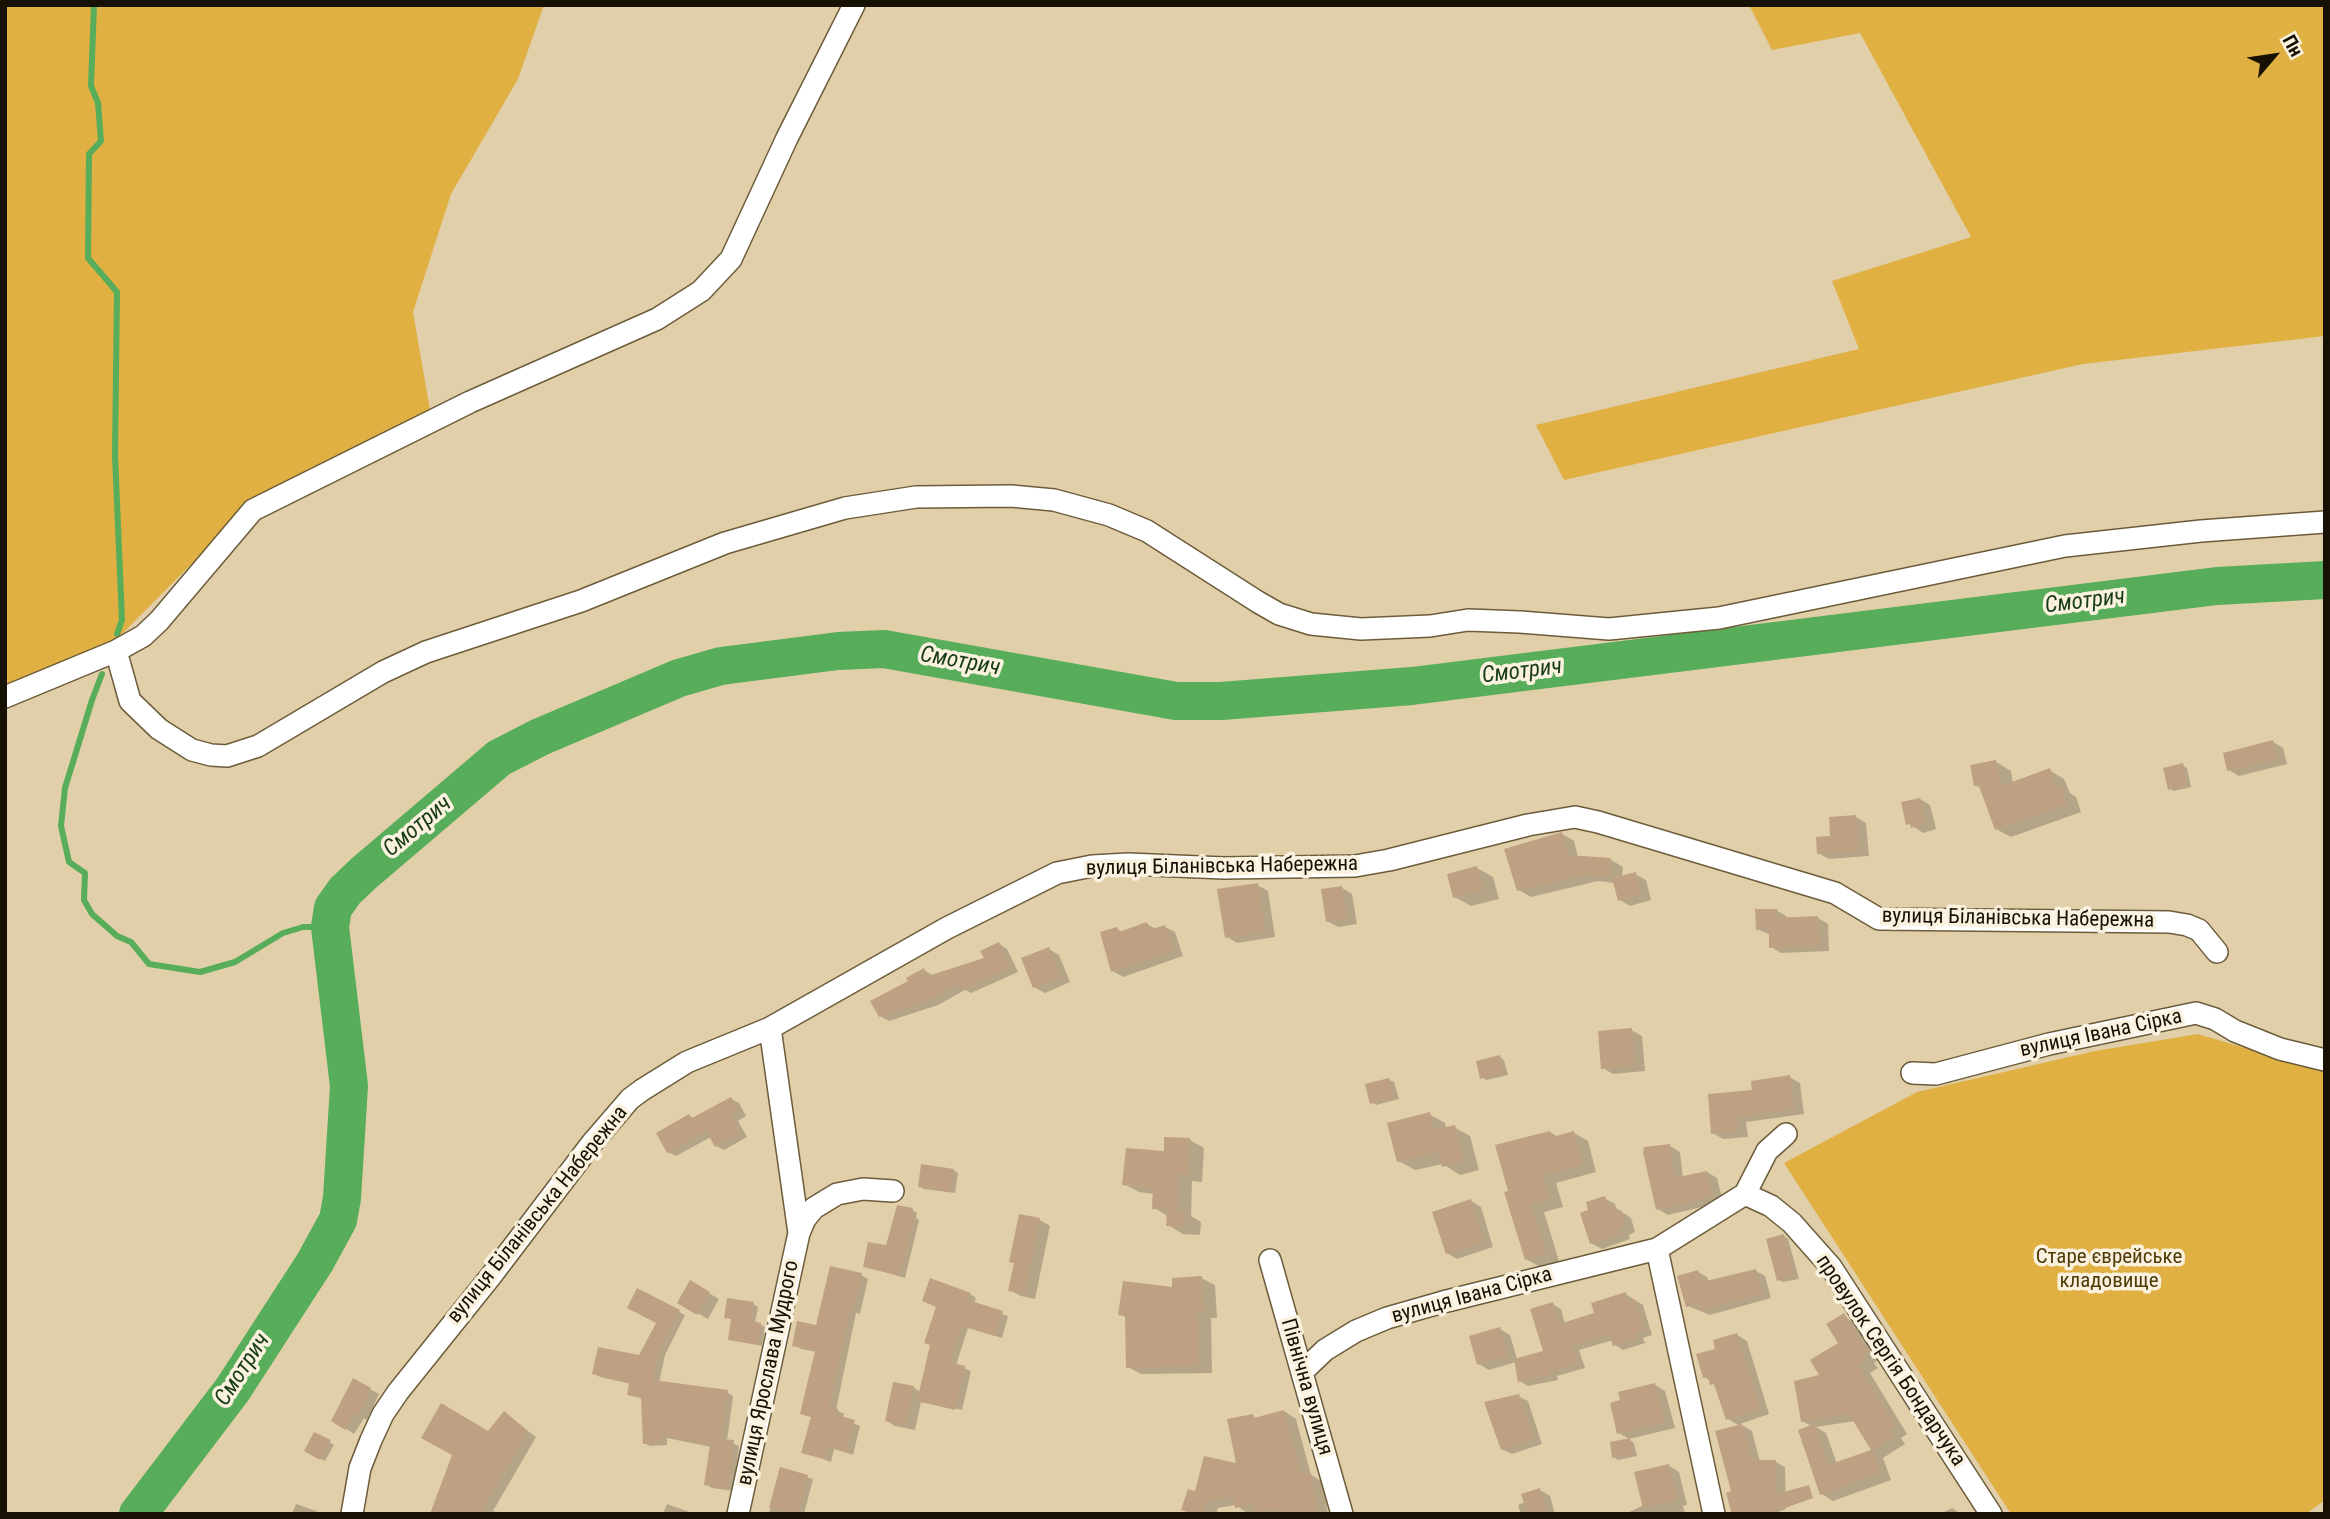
<!DOCTYPE html>
<meta charset="utf-8">
<style>
body{margin:0}
#map{position:relative;width:2330px;height:1519px;overflow:hidden;background:#e1cfaa;font-family:"Roboto Condensed",sans-serif}
canvas{display:block}
.frame{position:absolute;inset:0;border:7px solid #171104;pointer-events:none}
.north{position:absolute;left:2239px;top:21px;width:70px;height:70px;-webkit-text-stroke:5px #faf1de;paint-order:stroke;rotate:61deg;font-size:19px;font-weight:700;line-height:28px;text-align:center;color:#171104}
.north::after{content:'';display:block;margin:auto;width:24px;height:32px;background:#171104;clip-path:polygon(50% 0,100% 100%,50% 72%,0 100%)}
</style>
<div id="map">
<canvas width="2330" height="1519"></canvas>
<div class="frame"></div>
<div class="north">Пн</div>
</div>
<script>
const ctx = document.querySelector('canvas').getContext('2d');
ctx.lineJoin = 'round';
function fill(path, color) { ctx.fillStyle = color; ctx.fill(path, 'evenodd'); }
const shape = rows => new Path2D(rows.map(r => 'M' + r).join(''));
function strokePath(path, color, width, dash) { ctx.strokeStyle = color; ctx.lineWidth = width; ctx.lineCap = dash ? 'butt' : 'round'; ctx.setLineDash(dash || []); ctx.stroke(path); }
function drawText(font, color, halo, rows, align = 'center') {
  ctx.font = font + ' "Roboto Condensed",sans-serif'; ctx.lineWidth = 7; ctx.setLineDash([]); ctx.textBaseline = 'middle'; ctx.strokeStyle = halo; ctx.fillStyle = color; for (const [text, x, y, turn = 0] of rows) {
    ctx.save(); ctx.translate(x, y); ctx.rotate((+turn || 0) * Math.PI / 180); ctx.textAlign = isNaN(turn) ? turn : align; if (halo) ctx.strokeText(text, 0, 0); ctx.fillText(text, 0, 0); ctx.restore();
  }
}
const green = shape([
 [5,5,544,5,518,79,451,194,413,312,430,410,235,520,114,642,5,690],
 [1749,5,2325,5,2325,336,2083,364,1564,480,1536,425,1859,349,1832,281,1971,237,1860,33,1772,50],
 [2198,1034,2325,1072,2325,1500,2306,1514,2011,1514,1784,1163,1917,1092,2095,1051]
]);
const shadow = shape([
 [2273,742,2283,748,2287,764,2239,776,2229,770],
 [1996,762,2011,771,2013,783,2049,770,2064,779,2070,793,2076,797,2081,812,2011,837,1996,829,1982,789,1975,785],
 [2182,765,2187,768,2191,787,2174,791,2169,788],
 [1920,799,1930,805,1936,829,1923,833,1908,823],
 [1856,817,1866,823,1869,856,1829,859,1818,853],
 [1562,834,1574,841,1578,857,1611,860,1623,867,1622,877,1635,874,1646,880,1651,900,1630,906,1620,900,1615,883,1598,881,1531,897,1519,890],
 [1477,868,1493,877,1499,899,1471,906,1455,897],
 [1257,885,1268,891,1275,937,1237,943,1227,937],
 [1342,888,1352,894,1357,924,1338,927,1327,921],
 [1776,910,1786,916,1787,919,1818,918,1828,924,1829,951,1781,953,1771,947,1771,935,1757,929],
 [1147,924,1156,929,1165,927,1175,932,1183,956,1123,977,1113,971,1117,929,1122,932],
 [999,944,1007,949,1018,972,971,993,965,990,938,1005,889,1021,880,1016,911,981,924,970,932,975,986,959],
 [1049,949,1059,955,1070,982,1045,993,1034,987],
 [1631,1030,1642,1036,1645,1071,1613,1074,1603,1068],
 [1500,1057,1504,1060,1508,1075,1486,1080,1482,1077],
 [1789,1077,1800,1083,1804,1114,1746,1122,1748,1137,1723,1139,1713,1133,1754,1092],
 [1389,1080,1394,1082,1399,1099,1376,1105,1372,1102],
 [731,1099,739,1103,746,1116,738,1121,747,1137,724,1150,716,1146,711,1137,676,1156,668,1152,689,1116,695,1119],
 [1429,1114,1445,1123,1446,1129,1454,1127,1470,1136,1479,1170,1460,1175,1443,1164,1415,1170,1399,1161],
 [1550,1132,1558,1137,1574,1133,1588,1141,1596,1172,1556,1183,1563,1207,1544,1212,1559,1261,1540,1267,1526,1259,1510,1193],
 [1190,1140,1204,1148,1202,1182,1192,1181,1191,1216,1201,1222,1200,1235,1183,1234,1168,1225,1168,1216,1154,1208,1154,1194,1139,1192,1124,1184,1165,1153],
 [1670,1146,1680,1152,1683,1178,1707,1172,1717,1178,1723,1202,1668,1215,1658,1209],
 [953,1170,958,1173,955,1193,924,1189,920,1186],
 [1604,1198,1615,1204,1616,1208,1631,1218,1635,1232,1629,1235,1630,1239,1602,1249,1591,1243,1591,1211],
 [1471,1201,1481,1207,1493,1247,1457,1259,1447,1253],
 [912,1210,917,1213,916,1218,919,1220,905,1278,865,1266,887,1247],
 [1020,1216,1040,1220,1050,1226,1035,1299,1021,1296,1010,1290,1016,1263],
 [1783,1236,1788,1239,1799,1279,1783,1282,1778,1279],
 [1756,1271,1765,1276,1771,1298,1710,1315,1688,1306,1698,1272,1707,1277,1709,1282],
 [861,1275,868,1279,860,1314,856,1313,836,1410,844,1414,843,1419,860,1426,853,1455,834,1449,831,1462,804,1452,813,1418,802,1413,817,1352,801,1349,794,1345,818,1327],
 [1201,1278,1215,1285,1217,1318,1211,1318,1212,1373,1141,1374,1128,1367,1127,1318,1120,1314],
 [691,1283,719,1299,708,1319,679,1303],
 [638,1290,685,1315,665,1355,659,1383,727,1392,733,1396,727,1441,739,1446,733,1491,712,1488,706,1484,711,1447,667,1438,667,1445,650,1446,644,1443,643,1399,629,1394,631,1384,600,1377,594,1373,640,1357,658,1322],
 [970,1294,976,1298,974,1304,1008,1316,1002,1338,968,1328,956,1365,971,1371,962,1410,923,1401,923,1403,921,1402,915,1430,895,1426,887,1421,895,1384,914,1388,921,1392],
 [1625,1294,1643,1305,1652,1335,1643,1338,1645,1343,1623,1350,1615,1345,1613,1340,1579,1350,1585,1368,1557,1376,1558,1380,1528,1386,1520,1381,1516,1362,1489,1370,1479,1364,1500,1329,1510,1335,1517,1359,1545,1352,1552,1304,1561,1309,1565,1324,1596,1314],
 [753,1304,758,1307,755,1323,765,1327,762,1346,730,1339,733,1320,726,1317],
 [1845,1317,1858,1325,1880,1359,1874,1363,1878,1368,1870,1373,1907,1434,1901,1438,1905,1444,1883,1458,1891,1480,1833,1501,1822,1494,1813,1427,1802,1421,1822,1376,1840,1343],
 [1855,1421,1873,1451,1837,1464,1826,1433,1816,1427],
 [1737,1335,1747,1341,1769,1414,1740,1424,1752,1431,1760,1462,1776,1462,1785,1467,1786,1509,1773,1514,1734,1514,1734,1492,1740,1426,1728,1419,1717,1387,1705,1377,1717,1350],
 [354,1381,379,1394,367,1420,364,1418,354,1434,333,1420],
 [1655,1385,1665,1391,1675,1428,1629,1439,1619,1433,1622,1402],
 [1518,1396,1528,1401,1542,1444,1512,1454,1502,1449],
 [1284,1411,1296,1419,1311,1475,1323,1482,1328,1514,1248,1514,1236,1505,1218,1508,1216,1514,1191,1514,1183,1509,1196,1493,1238,1466,1253,1416,1257,1419],
 [505,1414,536,1437,493,1511,502,1514,432,1514,454,1455,489,1433],
 [315,1434,334,1445,325,1461,307,1450],
 [1630,1440,1634,1443,1637,1456,1618,1460,1614,1457],
 [1669,1466,1679,1472,1687,1505,1683,1506,1685,1514,1625,1514,1644,1505],
 [781,1469,813,1479,804,1514,769,1514],
 [1540,1490,1550,1496,1555,1514,1521,1514,1518,1505,1525,1502],
 [296,1504,316,1511,320,1514,292,1514],
 [667,1504,692,1513,693,1514,663,1514],
 [1952,1508,1961,1514,1940,1514]
]);
const stream = shape([
 [94,5,91,86,98,103,101,141,89,154,88,258,117,292,115,456,122,620,117,634],
 [102,674,92,700,65,788,61,826,69,862,85,873,84,900,92,914,117,936,131,942,149,964,200,972,235,962,283,933,303,927,330,927]
]);
const river = shape([
 [138,1514,233,1389,315,1262,338,1220,342,1198,349,1086,330,927,333,908,345,891,364,873,499,758,540,737,679,678,721,666,838,651,884,649,1176,701,1221,701,1412,686,2217,586,2325,580]
]);
const building = shape([
 [2273,740,2278,759,2227,771,2223,753],
 [1996,760,2001,786,2050,768,2057,788,2061,786,2067,804,1995,830,1979,786,1974,786,1970,765],
 [2183,763,2187,785,2168,790,2163,768],
 [1920,798,1926,824,1911,828,1910,824,1906,825,1901,802],
 [1856,815,1859,851,1817,854,1816,837,1830,836,1829,817],
 [1562,832,1568,855,1611,858,1610,877,1585,875,1517,891,1504,849],
 [1477,866,1484,890,1453,898,1447,874],
 [1636,872,1641,895,1618,901,1612,878],
 [1258,883,1266,932,1225,938,1217,889],
 [1342,886,1347,919,1326,922,1321,889],
 [1755,909,1777,909,1777,918,1818,916,1820,946,1769,948,1769,929,1756,930],
 [1147,922,1149,930,1165,925,1174,951,1111,972,1100,932,1117,927,1119,932],
 [999,942,1011,967,974,985,961,989,959,984,930,1000,879,1017,870,1001,908,981,906,978,924,968,928,976,984,958,980,951],
 [1049,947,1061,977,1033,988,1021,958],
 [1632,1028,1635,1066,1601,1069,1598,1031],
 [1500,1055,1504,1073,1480,1079,1476,1061],
 [1790,1075,1794,1109,1737,1117,1738,1131,1711,1134,1708,1094,1752,1090,1751,1081],
 [1389,1078,1395,1097,1370,1104,1365,1084],
 [731,1097,740,1112,731,1116,740,1133,715,1147,706,1131,667,1153,656,1133,689,1114,692,1118],
 [1430,1112,1434,1130,1455,1125,1464,1161,1442,1167,1439,1152,1397,1162,1387,1123],
 [1550,1131,1552,1137,1574,1131,1583,1165,1543,1175,1550,1200,1531,1205,1546,1253,1525,1260,1504,1192,1508,1191,1495,1145],
 [1164,1137,1190,1138,1188,1175,1178,1174,1177,1210,1152,1209,1153,1188,1122,1185,1126,1148,1164,1151],
 [1670,1144,1674,1178,1707,1171,1713,1197,1656,1210,1643,1152,1644,1147],
 [921,1164,954,1169,950,1192,918,1187],
 [1605,1196,1608,1205,1613,1204,1615,1212,1621,1210,1626,1227,1619,1229,1621,1234,1590,1244,1580,1213,1588,1210,1586,1202],
 [1471,1199,1484,1242,1446,1254,1432,1212],
 [897,1205,913,1208,912,1214,915,1216,900,1276,863,1267,868,1242,886,1245],
 [1167,1210,1185,1211,1185,1227,1166,1226],
 [1019,1214,1040,1218,1025,1294,1008,1291,1014,1263,1009,1262],
 [1784,1234,1795,1276,1777,1281,1766,1239],
 [830,1266,862,1273,854,1311,850,1311,830,1406,838,1409,837,1415,855,1420,846,1452,828,1447,824,1459,801,1453,811,1417,800,1414,815,1351,792,1346,797,1321,816,1325],
 [1756,1269,1763,1293,1700,1311,1698,1304,1686,1307,1677,1276,1698,1270,1702,1282],
 [1202,1276,1204,1311,1198,1312,1199,1366,1126,1368,1125,1316,1118,1315,1123,1281,1172,1287,1172,1278],
 [930,1278,971,1293,968,1300,1003,1311,995,1336,962,1326,950,1362,965,1366,955,1410,917,1401,930,1345,924,1343,936,1307,922,1301],
 [690,1280,710,1292,697,1315,677,1303],
 [637,1288,680,1310,659,1351,653,1380,728,1390,721,1439,734,1440,728,1489,704,1485,710,1445,661,1436,661,1443,643,1444,641,1398,627,1395,629,1383,592,1374,598,1347,639,1355,656,1323,627,1308],
 [1626,1292,1628,1301,1635,1299,1645,1330,1636,1333,1637,1339,1613,1346,1609,1334,1572,1346,1578,1364,1549,1372,1550,1375,1518,1382,1514,1359,1543,1351,1530,1309,1553,1302,1559,1324,1594,1313,1591,1303],
 [727,1298,754,1302,751,1321,761,1323,758,1345,728,1340,731,1319,724,1318],
 [1844,1313,1869,1352,1863,1355,1867,1361,1859,1366,1896,1427,1890,1431,1894,1437,1872,1451,1881,1473,1820,1495,1798,1430,1814,1424,1828,1465,1871,1450,1849,1414,1801,1422,1794,1381,1819,1375,1810,1360,1838,1343,1826,1324],
 [1500,1327,1508,1356,1477,1365,1469,1336],
 [1737,1333,1760,1409,1726,1420,1714,1384,1710,1385,1708,1377,1703,1378,1696,1354,1715,1349,1713,1340],
 [353,1378,371,1388,358,1416,354,1414,345,1430,331,1421],
 [893,1382,914,1386,906,1426,885,1421],
 [1655,1383,1665,1422,1617,1434,1610,1403,1620,1400,1618,1392],
 [1519,1394,1534,1439,1501,1450,1484,1402],
 [441,1403,488,1431,504,1411,528,1431,480,1514,430,1514,452,1455,421,1438],
 [1284,1410,1301,1474,1311,1473,1318,1514,1277,1514,1276,1509,1254,1513,1252,1504,1235,1508,1233,1497,1206,1502,1202,1514,1193,1514,1181,1510,1188,1489,1195,1491,1204,1456,1236,1463,1227,1419,1253,1414,1254,1418],
 [1742,1424,1752,1460,1776,1460,1776,1494,1809,1485,1813,1498,1768,1514,1732,1514,1726,1493,1731,1491,1715,1431],
 [314,1432,331,1440,320,1460,304,1451],
 [1630,1438,1633,1454,1612,1458,1610,1442],
 [1669,1464,1678,1500,1643,1508,1634,1472],
 [780,1467,808,1475,798,1514,769,1508],
 [1540,1488,1547,1514,1527,1514,1521,1494]
]);
const minor = shape([
 [116,651,130,701,159,729,192,750,211,755,227,756,258,746,383,672,426,652,581,601,725,543,845,508,916,497,1011,496,1054,500,1109,515,1147,531,1258,602,1279,614,1311,624,1361,629,1430,626,1468,620,1520,622,1609,629,1719,618,2065,546,2201,531,2325,522],
 [5,697,116,651,143,636,159,621,253,510,470,402,657,319,701,291,731,259,787,138,854,5],
 [770,1028,799,1233],
 [1912,1073,1936,1074,2049,1044,2196,1013,2215,1019,2235,1031,2280,1049,2325,1060],
 [1745,1194,1771,1206,1792,1223,1831,1267,1991,1514],
 [1657,1249,1714,1514],
 [1270,1260,1342,1514],
 [1302,1372,1325,1350,1356,1331,1387,1318,1443,1302,1657,1249,1745,1194,1767,1151,1786,1134],
 [352,1514,360,1468,371,1440,383,1414,398,1392,491,1276,592,1143,630,1099,642,1090,687,1062,770,1028,947,928,1057,873,1092,866,1128,864,1224,868,1355,866,1389,860,1528,825,1575,817,1598,822,1835,893,1879,919,2169,922,2187,925,2199,930,2217,952],
 [738,1514,799,1233,805,1219,814,1208,837,1194,863,1189,893,1191]
]);
const streetNames = [
 ["вулиця Біланівська Набережна",1222,867,-1],
 ["вулиця Біланівська Набережна",2018,919,1],
 ["вулиця Івана Сірка",2101,1034,-12],
 ["вулиця Біланівська Набережна",538,1215,-51],
 ["вулиця Івана Сірка",1472,1296,-15],
 ["провулок Сергія Бондарчука",1890,1361,56],
 ["вулиця Ярослава Мудрого",769,1373,-78],
 ["Північна вулиця",1306,1387,74]
];
const parkNames = [
 ["Старе єврейське",2109,1258],
 ["кладовище",2109,1282]
];
const waterNames = [
 ["Смотрич",2085,602,-7],
 ["Смотрич",960,662,10],
 ["Смотрич",1522,672,-7],
 ["Смотрич",418,827,-40],
 ["Смотрич",243,1370,-57]
];
fill(green, '#e0b043');
fill(shadow, '#0003');
strokePath(stream, '#57ad5a', 6);
strokePath(river, '#57ad5a', 38);
fill(building, '#bea083');
strokePath(minor, '#6c5c3a', 24);
strokePath(minor, '#fff', 21);
drawText('21px', '#171104', '#faf1de', streetNames);
drawText('21px', '#4f3b08', '#faf1de', parkNames);
drawText('italic 23px', '#183b1a', '#faf1de', waterNames);
</script>
